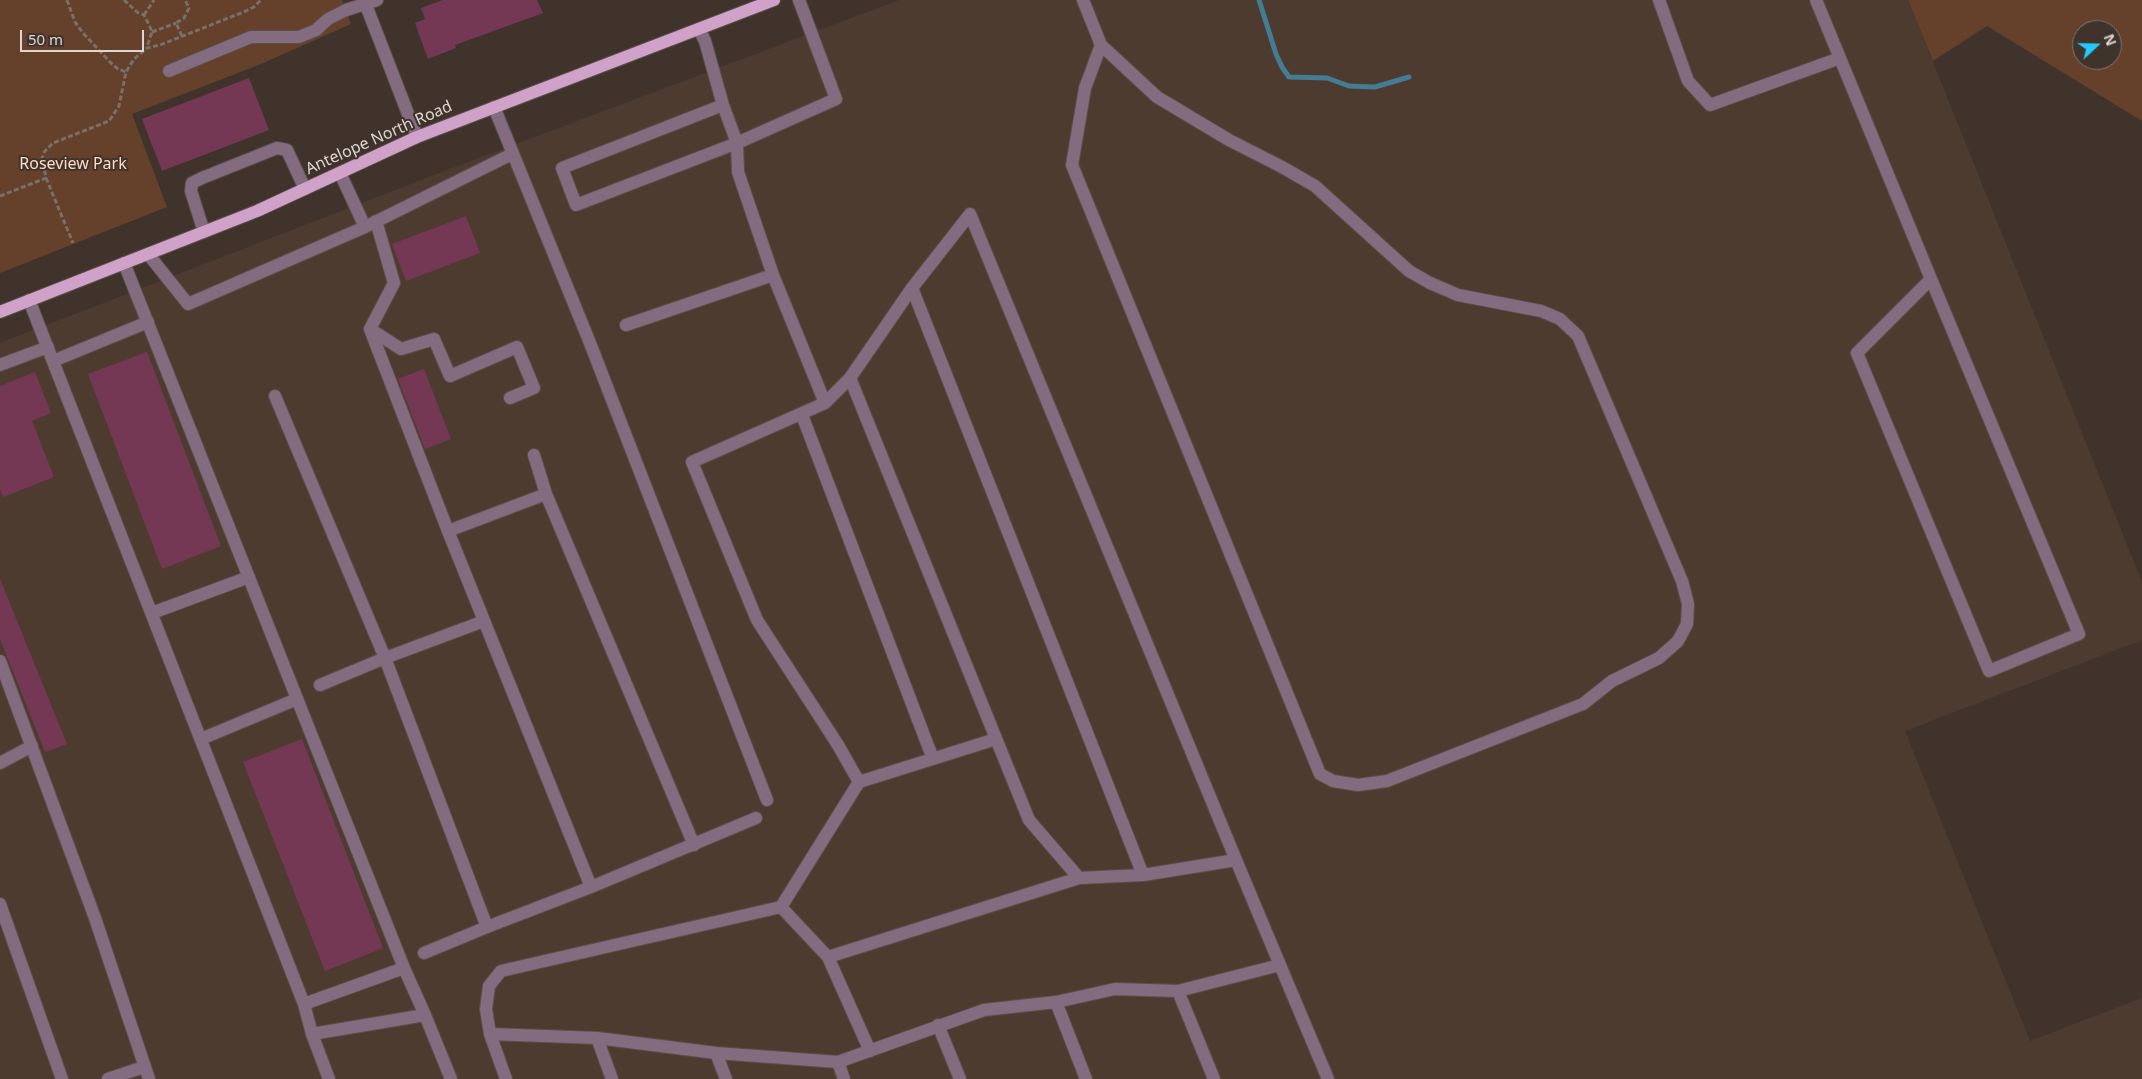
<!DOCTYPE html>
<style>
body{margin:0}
#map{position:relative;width:2142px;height:1079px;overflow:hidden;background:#40332c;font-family:"Noto Sans",sans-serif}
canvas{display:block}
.north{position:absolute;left:2072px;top:20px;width:50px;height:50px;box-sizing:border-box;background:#40332c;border:1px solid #7f746e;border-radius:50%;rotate:69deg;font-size:14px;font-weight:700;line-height:20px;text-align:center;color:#ded6d1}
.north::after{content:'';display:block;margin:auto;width:18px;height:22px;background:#23c9fe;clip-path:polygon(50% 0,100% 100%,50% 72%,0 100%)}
.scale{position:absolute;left:20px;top:30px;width:124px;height:22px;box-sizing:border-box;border:2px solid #ded6d1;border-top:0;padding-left:6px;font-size:15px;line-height:18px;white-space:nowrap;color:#ded6d1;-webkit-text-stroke:4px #40332c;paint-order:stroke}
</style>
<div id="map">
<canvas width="2142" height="1079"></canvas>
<div class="north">N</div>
<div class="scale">50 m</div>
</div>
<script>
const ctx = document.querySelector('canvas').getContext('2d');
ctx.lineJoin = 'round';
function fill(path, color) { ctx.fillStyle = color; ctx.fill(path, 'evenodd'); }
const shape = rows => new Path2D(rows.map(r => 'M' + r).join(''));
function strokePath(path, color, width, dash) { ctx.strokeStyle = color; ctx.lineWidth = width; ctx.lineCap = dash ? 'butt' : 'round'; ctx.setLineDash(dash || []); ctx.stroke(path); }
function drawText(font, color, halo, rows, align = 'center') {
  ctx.font = font + ' "Noto Sans",sans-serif'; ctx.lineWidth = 4; ctx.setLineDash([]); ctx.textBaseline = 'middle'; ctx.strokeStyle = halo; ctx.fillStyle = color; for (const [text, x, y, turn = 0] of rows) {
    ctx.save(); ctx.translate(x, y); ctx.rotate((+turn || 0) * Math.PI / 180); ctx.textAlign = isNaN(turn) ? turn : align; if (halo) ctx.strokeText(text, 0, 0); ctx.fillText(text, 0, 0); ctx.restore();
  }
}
const built = shape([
 [899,0,1908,0,2142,582,2142,640,1905,731,2030,1041,2142,998,2142,1079,0,1079,0,343,447,170]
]);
const green = shape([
 [0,0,342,0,351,24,261,64,132,114,167,207,0,273],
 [1908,0,2142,0,2142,121,1987,26,1933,61],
 [2082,30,2112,30,2112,60,2082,60]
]);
const stream = shape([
 [1259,0,1276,54,1282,67,1289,77,1327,78,1349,86,1375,87,1409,77]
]);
const building = shape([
 [443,0,537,0,543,13,455,45,456,48,428,59,415,23,425,19,421,8],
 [249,78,269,130,162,171,142,119],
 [466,216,480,253,406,281,392,244],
 [147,352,221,546,162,569,88,374],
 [424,369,451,439,425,449,398,379],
 [35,372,51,413,32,421,54,477,3,497,0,489,0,386],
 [0,579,67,744,45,752,0,639],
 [302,739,383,948,325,971,243,762]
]);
const path = shape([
 [67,0,75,22,83,33,111,63,118,69,126,72],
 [124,0,137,12,144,15,150,27,152,32,147,47],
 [144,15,154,0],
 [152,32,176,23],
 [182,36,176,23,184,18,189,8,185,0],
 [46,178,73,243],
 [0,196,46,178,42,158,45,151,53,143,109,121,119,106,126,72,134,59,147,48,160,45,246,11,254,7,261,0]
]);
const minor = shape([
 [364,0,417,137],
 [1083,0,1101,45,1157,97,1229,140,1282,167,1315,186,1409,271,1430,283,1458,295,1541,311,1560,319,1578,336,1682,581,1688,604,1687,624,1678,641,1659,658,1612,681,1583,704,1387,781,1358,785,1333,781,1320,774,1072,165,1085,88,1101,45],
 [1659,0,1688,81,1710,105,1840,58],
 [1816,0,1931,279,2079,634,1989,671,1857,353,1931,279],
 [699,29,705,41,723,105],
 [169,71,251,37,299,37,316,30,328,19,346,10,377,0],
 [494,107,590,343,767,800],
 [340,173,365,227,512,154],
 [376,221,394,283,370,329,448,531,591,887],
 [204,232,191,191,192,183,202,178,277,148,287,150,305,189],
 [148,254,188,304,365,227],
 [773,275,825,403,850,378,912,288,970,214,1236,860,1143,875,1079,878,1029,820,850,378],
 [912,288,1143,875],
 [29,300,304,1004,404,968,124,263],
 [626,325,773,275,738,172,737,143,723,105,562,168,576,205,737,143,836,99,799,0],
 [370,329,401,349,434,339,450,376,517,347,534,388,510,398],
 [53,361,148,322],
 [0,365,48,347],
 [275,396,385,658,320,685],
 [825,403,692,462,757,620,838,745,859,782,996,739],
 [802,415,933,759],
 [534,455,546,494,694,845],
 [448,531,546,494],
 [152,613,249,577],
 [484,621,385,658,487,927,591,887,756,818],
 [0,661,95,918,149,1079],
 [201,739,297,699],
 [0,763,32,746],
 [1236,860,1280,965],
 [0,904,62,1079],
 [781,907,828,957,1079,878],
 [424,953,487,927],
 [828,957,870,1051],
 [1178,991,1214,1079],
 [1056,1002,1086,1079],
 [304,1004,312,1034,329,1079],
 [425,1015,451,1079],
 [938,1025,960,1079],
 [312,1034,425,1015,404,968],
 [490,1034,486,1009,489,986,501,971,781,907,859,782],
 [597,1038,612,1079],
 [716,1053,726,1079],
 [838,1062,844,1079],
 [108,1079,144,1067],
 [506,1079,490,1034,597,1038,716,1053,838,1062,984,1010,1056,1002,1115,989,1178,991,1280,965,1328,1079]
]);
const major = shape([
 [0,312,257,211,417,137,774,0]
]);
const streetNames = [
 ["Antelope North Road",379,138,-24]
];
const parkNames = [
 ["Roseview Park",73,164]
];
fill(built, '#4e3b30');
fill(green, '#65402b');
strokePath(stream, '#437c93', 5);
fill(building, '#743855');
strokePath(minor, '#5c504a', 14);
strokePath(major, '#5c504a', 14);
strokePath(path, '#7a6f69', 3, [5, 2.5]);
strokePath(minor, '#846c80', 12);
strokePath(major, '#d0a1c9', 12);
drawText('16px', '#ded6d1', '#40332c', streetNames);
drawText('16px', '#fedac6', '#40332c', parkNames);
</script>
